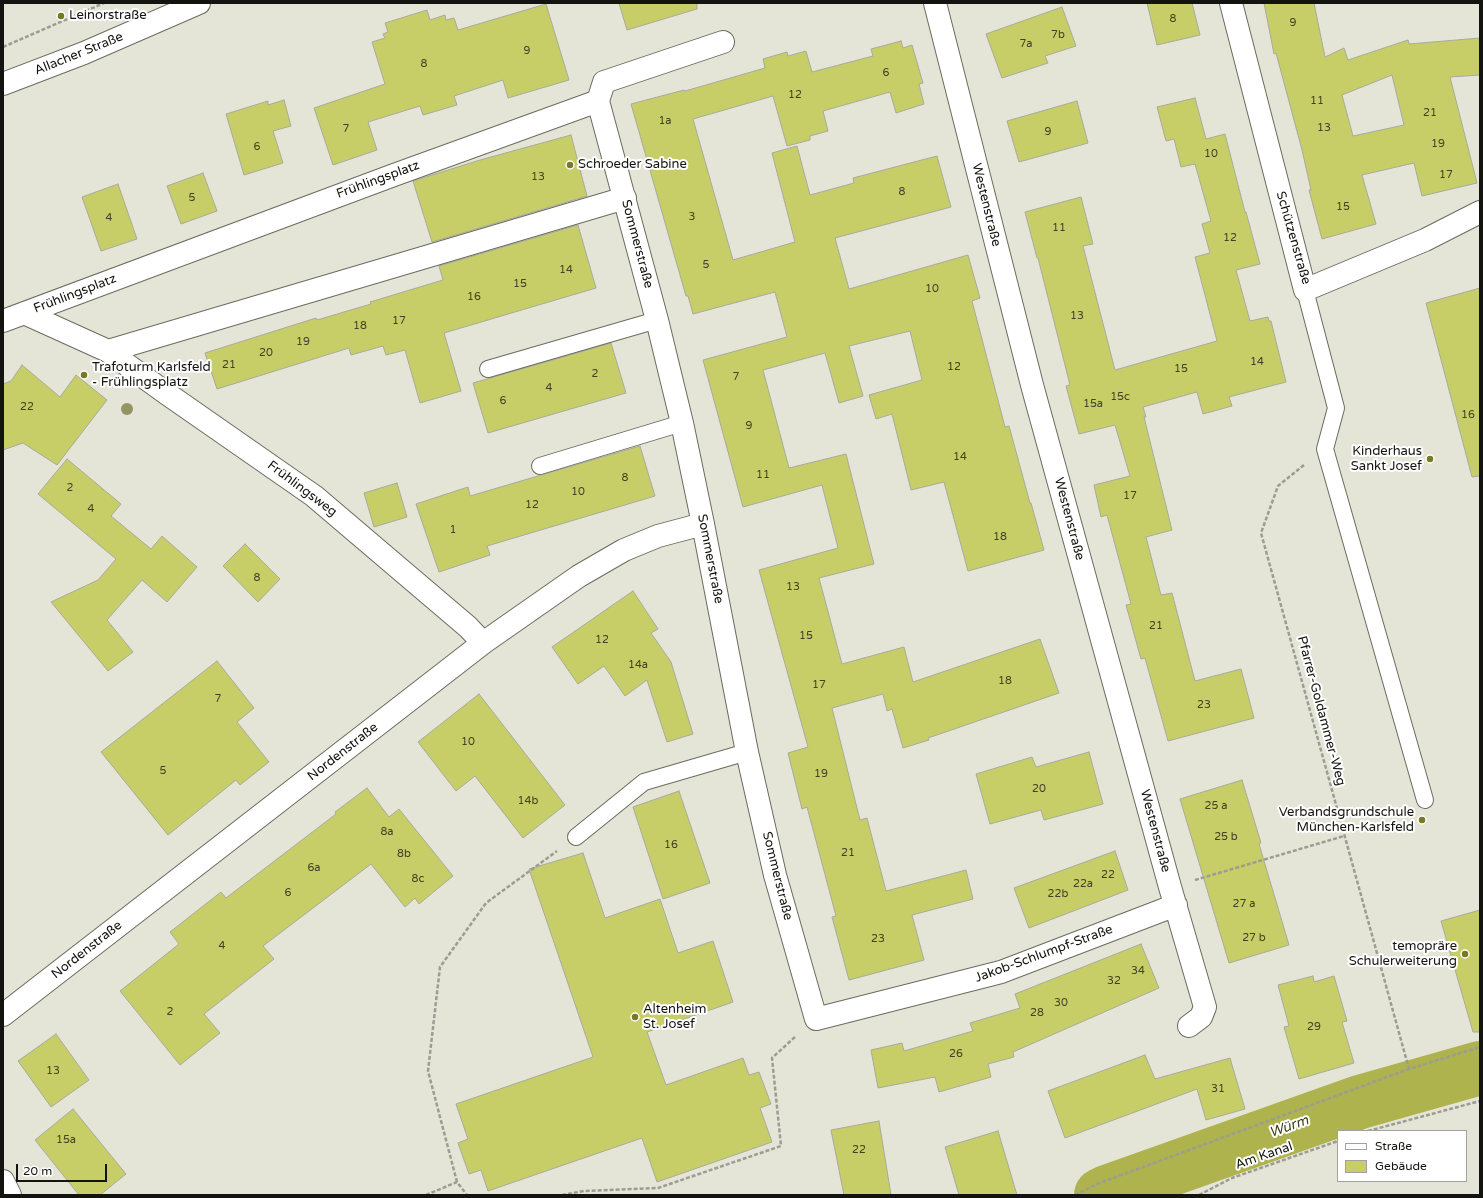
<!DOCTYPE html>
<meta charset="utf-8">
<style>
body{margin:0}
#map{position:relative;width:1483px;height:1198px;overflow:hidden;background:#e4e5d7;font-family:"Varela Round",sans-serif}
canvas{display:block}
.frame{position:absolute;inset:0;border:4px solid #13130f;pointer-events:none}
.legend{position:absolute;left:1337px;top:1130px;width:130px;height:52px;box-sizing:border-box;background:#fff;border:1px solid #a1a19f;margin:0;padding:5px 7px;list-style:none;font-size:12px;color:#13130f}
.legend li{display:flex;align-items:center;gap:8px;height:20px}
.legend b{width:20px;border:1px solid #a1a19f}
.scale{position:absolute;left:16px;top:1164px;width:91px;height:18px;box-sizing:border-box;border:2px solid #13130f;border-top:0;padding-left:5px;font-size:12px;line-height:14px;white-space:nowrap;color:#13130f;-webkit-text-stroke:3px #fff;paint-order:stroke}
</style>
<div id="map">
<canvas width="1483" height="1198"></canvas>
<div class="frame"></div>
<ul class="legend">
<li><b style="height:5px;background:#fff"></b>Straße</li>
<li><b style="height:11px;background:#c7cd67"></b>Gebäude</li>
</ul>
<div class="scale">20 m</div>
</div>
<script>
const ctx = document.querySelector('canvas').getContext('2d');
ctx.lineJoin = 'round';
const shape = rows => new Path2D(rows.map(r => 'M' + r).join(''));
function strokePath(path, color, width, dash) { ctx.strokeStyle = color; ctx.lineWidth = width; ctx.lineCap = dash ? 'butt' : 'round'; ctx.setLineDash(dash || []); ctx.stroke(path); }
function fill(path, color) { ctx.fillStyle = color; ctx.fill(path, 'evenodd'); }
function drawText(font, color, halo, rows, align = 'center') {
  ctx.font = font + ' "Varela Round",sans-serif'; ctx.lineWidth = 4; ctx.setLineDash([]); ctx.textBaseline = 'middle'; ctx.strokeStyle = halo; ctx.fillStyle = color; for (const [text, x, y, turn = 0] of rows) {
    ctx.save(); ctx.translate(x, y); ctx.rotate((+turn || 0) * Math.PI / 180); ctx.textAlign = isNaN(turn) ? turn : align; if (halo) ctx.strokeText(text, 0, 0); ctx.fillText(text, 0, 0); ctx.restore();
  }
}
const river = shape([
 [1101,1195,1107,1192,1360,1102,1480,1068]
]);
const building = shape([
 [619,3,697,3,697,9,627,30,619,3],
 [1147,3,1192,3,1200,35,1157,45,1147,3],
 [1264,3,1314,3,1325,57,1344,48,1348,60,1408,40,1409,44,1480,38,1480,75,1450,77,1477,183,1422,196,1414,163,1362,175,1376,224,1322,239,1309,190,1311,190,1302,150,1276,53,1274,54,1264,3],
 [1392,75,1404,125,1353,136,1342,95,1392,75],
 [546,4,569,80,508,98,503,80,454,96,457,105,423,115,420,106,368,122,377,150,333,165,314,108,385,84,372,42,385,38,383,34,388,32,385,23,427,10,430,20,445,15,446,20,454,18,458,30,546,4],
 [1062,7,1076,46,1045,56,1048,63,1002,78,986,34,1062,7],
 [901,41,903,48,912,45,923,83,919,84,924,104,896,113,890,92,823,111,828,131,810,136,810,140,787,146,773,96,693,119,733,260,795,242,772,153,797,146,810,195,854,183,853,178,937,156,951,207,835,238,849,289,968,255,980,298,972,301,1005,427,1009,426,1030,503,1031,503,1044,550,968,571,944,482,911,490,892,414,876,419,869,395,922,380,910,331,849,346,863,396,839,403,825,353,763,370,789,468,846,454,874,564,819,578,842,664,904,647,913,682,1040,639,1059,693,928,738,929,740,903,748,892,709,887,711,883,694,832,708,860,820,867,818,886,891,966,870,973,899,912,915,924,960,849,980,832,917,836,916,807,807,802,809,788,753,808,747,759,570,838,548,822,485,743,507,703,360,787,337,775,292,693,314,688,296,686,296,631,104,684,90,685,91,765,68,763,59,787,52,788,56,806,51,812,72,873,56,871,49,901,41],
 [1195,98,1206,139,1225,134,1245,212,1246,212,1260,264,1236,270,1250,321,1268,317,1269,321,1271,321,1286,382,1229,397,1232,406,1203,414,1197,392,1143,407,1146,417,1144,417,1172,530,1146,537,1161,595,1172,593,1195,681,1241,669,1254,718,1168,741,1145,658,1141,659,1126,605,1131,604,1107,515,1101,517,1094,485,1130,476,1115,425,1079,434,1066,386,1070,385,1038,258,1037,258,1025,212,1081,197,1093,244,1083,246,1115,370,1217,341,1195,257,1210,253,1202,224,1211,221,1195,164,1181,167,1174,139,1166,141,1157,107,1195,98],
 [284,100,291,126,273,131,283,163,244,175,226,114,268,101,268,105,284,100],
 [1077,101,1088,143,1019,162,1007,121,1077,101],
 [571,135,587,196,432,242,413,181,480,160,571,135],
 [203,173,217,211,181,224,167,186,203,173],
 [118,184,137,239,101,251,82,197,118,184],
 [578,225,596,288,444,333,461,391,420,403,405,350,386,355,383,346,351,355,349,348,217,389,205,353,316,318,317,320,371,304,370,302,443,280,439,266,578,225],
 [1480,288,1480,476,1472,477,1426,303,1480,288],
 [611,343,626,393,488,433,473,383,611,343],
 [22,365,60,397,76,375,107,400,57,465,23,443,3,450,3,384,11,381,22,365],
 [640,446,655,496,487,546,490,555,439,572,416,504,468,487,470,496,640,446],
 [67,459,121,504,111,516,151,549,162,536,197,567,167,602,142,580,107,620,133,652,108,671,51,602,98,580,116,559,38,494,67,459],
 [397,483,407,517,374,527,364,493,397,483],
 [245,544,280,579,258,602,223,566,245,544],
 [633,591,658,629,651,633,671,662,693,734,667,742,647,680,625,696,604,666,578,684,552,647,633,591],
 [217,661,254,708,237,722,269,762,240,785,236,780,168,835,101,752,217,661],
 [479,694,565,805,523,838,475,776,456,791,418,742,479,694],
 [1089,752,1103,804,1044,820,1041,810,990,824,976,774,1032,757,1036,767,1089,752],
 [1242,780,1261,843,1259,844,1289,945,1229,963,1180,799,1242,780],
 [367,788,389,817,399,809,453,876,419,904,415,898,405,907,371,864,263,946,274,959,204,1014,220,1033,180,1065,120,991,179,944,170,932,221,892,226,898,336,814,335,812,367,788],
 [679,791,710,883,663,899,633,807,679,791],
 [1115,851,1128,890,1029,928,1014,888,1115,851],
 [583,853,605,918,660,899,678,953,713,941,733,1002,647,1032,666,1085,743,1058,749,1075,759,1072,771,1104,760,1108,772,1142,657,1182,642,1138,488,1191,481,1170,469,1174,458,1143,468,1139,456,1104,593,1057,529,869,583,853],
 [1480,910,1480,1032,1473,1032,1441,921,1480,910],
 [1141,944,1159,988,1013,1052,1014,1057,988,1064,991,1077,939,1092,935,1077,878,1088,871,1050,902,1043,904,1051,973,1031,970,1023,1020,1008,1015,994,1141,944],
 [1313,976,1314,982,1334,976,1347,1021,1342,1022,1354,1063,1299,1079,1284,1027,1289,1026,1278,985,1313,976],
 [56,1034,89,1080,51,1107,18,1061,56,1034],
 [1145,1055,1155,1079,1230,1058,1245,1109,1206,1120,1197,1089,1065,1138,1048,1091,1145,1055],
 [73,1109,126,1174,100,1195,79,1195,35,1140,73,1109],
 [879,1121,891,1195,844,1195,831,1130,879,1121],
 [998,1131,1017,1195,959,1195,945,1147,998,1131]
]);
const path = shape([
 [3,47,104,3],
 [1304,465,1278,486,1261,533,1409,1069],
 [1195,880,1344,836],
 [1368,1131,1480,1101],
 [457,1182,428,1071,440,967,486,903,557,851],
 [426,1195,457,1182,467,1195],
 [562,1195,584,1191,658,1188,781,1146,772,1058,796,1036],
 [1075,1195,1097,1184,1409,1069,1480,1047],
 [1199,1195,1232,1178,1338,1141]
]);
const lane = shape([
 [1305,290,1336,408,1325,449,1425,800],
 [488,369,657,320],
 [540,466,682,423],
 [576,837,644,782,747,752]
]);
const street = shape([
 [935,3,1032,385,1170,887,1205,1007,1201,1017,1189,1026],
 [1231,3,1305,290,1425,240,1480,212],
 [598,101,657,320,682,423,703,524,747,752,775,875,816,1019,1001,972,1176,905],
 [598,101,604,82,723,42],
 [24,313,108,351,166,393,314,496,468,627,483,643],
 [3,321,394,175,598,101],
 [108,351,625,198],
 [3,1015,483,643,579,576,624,550,658,536,703,524],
 [3,1181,10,1195]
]);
const secondary = shape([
 [3,84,84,53,199,3]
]);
const trees = [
 [127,409]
];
const markers = [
 [61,16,4,"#777a23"],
 [570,165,4,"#777a23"],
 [84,375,4,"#777a23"],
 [1430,459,4,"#777a23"],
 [1422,820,4,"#777a23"],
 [1465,954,4,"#777a23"],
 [635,1017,4,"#777a23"]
];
const numberNames = [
 ["8",1173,19],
 ["9",1293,23],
 ["7b",1058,35],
 ["7a",1026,44],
 ["9",527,51],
 ["8",424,64],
 ["6",886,73],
 ["12",795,95],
 ["11",1317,101],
 ["21",1430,113],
 ["1a",665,121],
 ["13",1324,128],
 ["7",346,129],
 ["9",1048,132],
 ["19",1438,144],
 ["6",257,147],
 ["10",1211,154],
 ["17",1446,175],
 ["13",538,177],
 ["8",902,192],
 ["5",192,198],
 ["15",1343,207],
 ["3",692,217],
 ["4",109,218],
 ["11",1059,228],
 ["12",1230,238],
 ["5",706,265],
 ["14",566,270],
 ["15",520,284],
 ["10",932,289],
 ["16",474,297],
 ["13",1077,316],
 ["17",399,321],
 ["18",360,326],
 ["19",303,342],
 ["20",266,353],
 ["14",1257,362],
 ["21",229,365],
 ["12",954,367],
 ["15",1181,369],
 ["2",595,374],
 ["7",736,377],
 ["4",549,388],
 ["15c",1120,397],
 ["6",503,401],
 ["15a",1093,404],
 ["22",27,407],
 ["16",1468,415],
 ["9",749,426],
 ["14",960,457],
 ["11",763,475],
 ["8",625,478],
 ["2",70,488],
 ["10",578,492],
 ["17",1130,496],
 ["12",532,505],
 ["4",91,509],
 ["1",453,530],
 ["18",1000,537],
 ["8",257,578],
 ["13",793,587],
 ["21",1156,626],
 ["15",806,636],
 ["12",602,640],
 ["14a",638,665],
 ["18",1005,681],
 ["17",819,685],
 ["7",218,699],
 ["23",1204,705],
 ["10",468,742],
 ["5",163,771],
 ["19",821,774],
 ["20",1039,789],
 ["14b",528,801],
 ["25 a",1216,806],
 ["8a",387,832],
 ["25 b",1226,837],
 ["16",671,845],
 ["21",848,853],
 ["8b",404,854],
 ["6a",314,868],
 ["22",1108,875],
 ["8c",418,879],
 ["22a",1083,884],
 ["6",288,893],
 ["22b",1058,894],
 ["27 a",1244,904],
 ["27 b",1254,938],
 ["23",878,939],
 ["4",222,946],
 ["34",1138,971],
 ["32",1114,981],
 ["30",1061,1003],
 ["2",170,1012],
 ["28",1037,1013],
 ["29",1314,1027],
 ["26",956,1054],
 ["13",53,1071],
 ["31",1218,1089],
 ["15a",66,1140],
 ["22",859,1150]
];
const poiNames = [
 ["Leinorstraße",69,16],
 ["Schroeder Sabine",578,165],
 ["Trafoturm Karlsfeld",92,368],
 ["- Frühlingsplatz",92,383],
 ["Kinderhaus",1422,452,"right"],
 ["Sankt Josef",1422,467,"right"],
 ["Verbandsgrundschule",1414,813,"right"],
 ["München-Karlsfeld",1414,828,"right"],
 ["temopräre",1457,947,"right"],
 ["Schulerweiterung",1457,962,"right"],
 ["Altenheim",643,1010],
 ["St. Josef",643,1025]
];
const streetNames = [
 ["Allacher Straße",79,54,-22],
 ["Frühlingsplatz",378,180,-20],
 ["Westenstraße",986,205,76],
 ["Schützenstraße",1293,238,74],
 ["Sommerstraße",637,244,75],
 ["Frühlingsplatz",75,294,-21],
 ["Frühlingsweg",302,489,37],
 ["Westenstraße",1069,519,75],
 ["Sommerstraße",710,559,79],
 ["Pfarrer-Goldammer-Weg",1321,711,75],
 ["Nordenstraße",343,752,-38],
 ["Westenstraße",1155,831,75],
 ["Sommerstraße",777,876,76],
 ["Nordenstraße",87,950,-38],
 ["Jakob-Schlumpf-Straße",1044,954,-20],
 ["Am Kanal",1264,1156,-19]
];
const waterNames = [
 ["Würm",1289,1127,-20]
];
strokePath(river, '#aeb34e', 54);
fill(building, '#c7cd67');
strokePath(building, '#a8aa9c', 1);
strokePath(lane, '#6a6c5f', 18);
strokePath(street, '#6a6c5f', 24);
strokePath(secondary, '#6a6c5f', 24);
strokePath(path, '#9b9c92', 2.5, [4, 2]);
strokePath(lane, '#fff', 16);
strokePath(street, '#fff', 22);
strokePath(secondary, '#fff', 22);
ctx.fillStyle = '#949562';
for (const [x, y] of trees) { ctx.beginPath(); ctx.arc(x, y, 6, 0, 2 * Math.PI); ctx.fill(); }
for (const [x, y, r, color] of markers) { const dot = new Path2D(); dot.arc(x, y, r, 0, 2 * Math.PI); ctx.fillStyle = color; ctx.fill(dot); strokePath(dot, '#fff', 1.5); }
drawText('11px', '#404225', null, numberNames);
drawText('13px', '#13130f', '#fff', poiNames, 'left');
drawText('13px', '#13130f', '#fff', streetNames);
drawText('italic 14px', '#3e4016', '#fff', waterNames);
</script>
